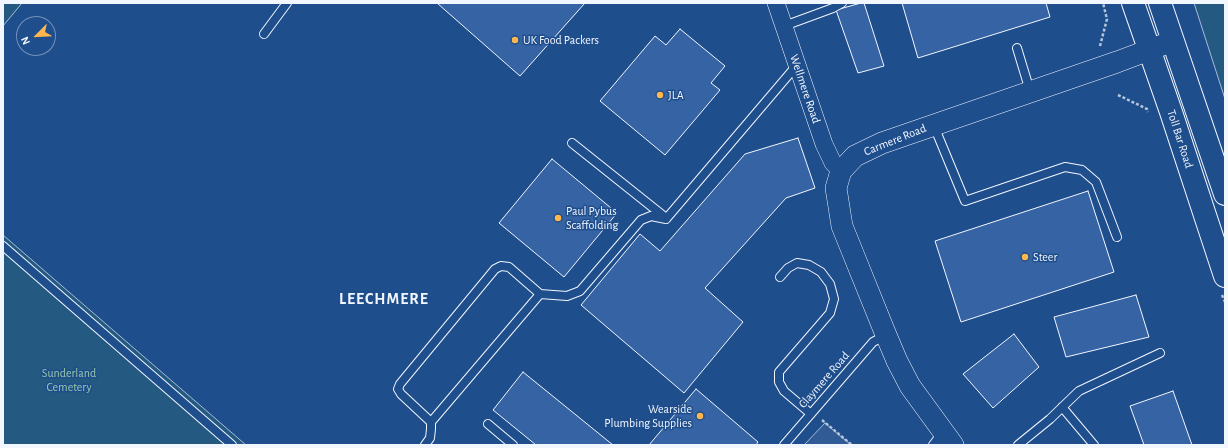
<!DOCTYPE html>
<style>
body{margin:0}
#map{position:relative;width:1228px;height:448px;overflow:hidden;background:#1f4e8c;font-family:"Alegreya Sans",sans-serif}
canvas{display:block}
.frame{position:absolute;inset:0;border:4px solid #f2f6ff;pointer-events:none}
.north{position:absolute;left:16px;top:16px;width:40px;height:40px;box-sizing:border-box;background:#1f4e8c;border:1px solid #7391ba;border-radius:50%;rotate:246deg;font-size:11px;font-weight:700;line-height:16px;text-align:center;color:#f2f6ff}
.north::after{content:'';display:block;margin:auto;width:14px;height:18px;background:#ffb74d;clip-path:polygon(50% 0,100% 100%,50% 72%,0 100%)}
</style>
<div id="map">
<canvas width="1228" height="448"></canvas>
<div class="frame"></div>
<div class="north">N</div>
</div>
<script>
const ctx = document.querySelector('canvas').getContext('2d');
ctx.lineJoin = 'round';
function fill(path, color) { ctx.fillStyle = color; ctx.fill(path, 'evenodd'); }
const shape = rows => new Path2D(rows.map(r => 'M' + r).join(''));
function strokePath(path, color, width, dash) { ctx.strokeStyle = color; ctx.lineWidth = width; ctx.lineCap = dash ? 'butt' : 'round'; ctx.setLineDash(dash || []); ctx.stroke(path); }
function drawText(font, color, halo, rows, align = 'center') {
  ctx.font = font + ' "Alegreya Sans",sans-serif'; ctx.lineWidth = 3; ctx.setLineDash([]); ctx.textBaseline = 'middle'; ctx.strokeStyle = halo; ctx.fillStyle = color; for (const [text, x, y, turn = 0] of rows) {
    ctx.save(); ctx.translate(x, y); ctx.rotate((+turn || 0) * Math.PI / 180); ctx.textAlign = isNaN(turn) ? turn : align; if (halo) ctx.strokeText(text, 0, 0); ctx.fillText(text, 0, 0); ctx.restore();
  }
}
const green = shape([
 [3,3,22,3,3,26,3,3],
 [1194,3,1225,3,1225,99,1194,3],
 [3,235,246,445,3,445,3,235]
]);
const parking = shape([
 [825,423,851,445,804,445,825,423]
]);
const building = shape([
 [437,3,585,3,520,76,437,3],
 [861,3,864,3,884,66,858,73,836,10,861,3],
 [902,3,1046,3,1050,17,918,58,902,3],
 [680,29,725,66,711,83,720,90,665,155,600,101,655,36,666,45,680,29],
 [798,138,815,188,786,198,705,288,743,322,684,393,581,305,640,234,660,251,745,154,798,138],
 [552,159,617,213,564,277,499,223,552,159],
 [1088,191,1114,272,961,322,935,241,1088,191],
 [1136,295,1149,337,1066,357,1054,317,1136,295],
 [1014,334,1039,367,993,408,963,374,1014,334],
 [523,372,613,445,536,445,493,410,523,372],
 [696,389,758,442,756,445,649,445,696,389],
 [1173,391,1192,445,1144,445,1130,406,1173,391]
]);
const path = shape([
 [1100,46,1107,19,1103,3],
 [1118,95,1147,109,1148,112],
 [1222,295,1225,302],
 [822,420,852,445]
]);
const service = shape([
 [784,26,833,8,842,3],
 [264,34,287,3],
 [1017,48,1030,91],
 [934,126,965,201,1065,167,1082,170,1096,182,1117,237],
 [572,143,666,218],
 [666,219,797,65],
 [3,246,232,445],
 [780,277,788,268,797,263,809,265,821,272,830,284,834,299,830,313,779,372,779,382,784,391,811,414],
 [1062,407,1094,445],
 [431,422,540,294],
 [488,424,513,445],
 [425,445,430,438,431,429,431,422,401,394,398,389,400,384,495,269,501,266,509,267,540,294,567,296,580,291,641,220,651,216,666,219],
 [784,445,873,342,886,335],
 [933,445,942,433],
 [1018,445,1050,419,1079,391,1160,353]
]);
const minor = shape([
 [776,3,824,144,833,163,841,171]
]);
const tertiary = shape([
 [953,445,910,386,897,361,886,335,842,226,836,188,841,171,855,156,882,143,1117,62,1173,41]
]);
const secondary = shape([
 [1133,3,1171,112,1225,276],
 [1160,3,1225,194]
]);
const markers = [
 [515,40,4,"#ffb74d"],
 [660,95,4,"#ffb74d"],
 [558,218,4,"#ffb74d"],
 [1025,257,4,"#ffb74d"],
 [700,416,4,"#ffb74d"]
];
const poiNames = [
 ["UK Food Packers",523,40],
 ["JLA",668,95],
 ["Paul Pybus",566,211],
 ["Scaffolding",566,225],
 ["Steer",1033,257],
 ["Wearside",692,409,"right"],
 ["Plumbing Supplies",692,423,"right"]
];
const streetNames = [
 ["Wellmere Road",805,89,71],
 ["Toll Bar Road",1180,139,72],
 ["Carmere Road",895,140,-22],
 ["Claymere Road",824,380,-49]
];
const parkNames = [
 ["Sunderland",69,373],
 ["Cemetery",69,387]
];
const districtNames = [
 ["LEECHMERE",384,299]
];
fill(green, '#245a82');
strokePath(green, '#a8bbd7', 1);
fill(parking, '#305b95');
strokePath(parking, '#a8bbd7', 1);
fill(building, '#3563a3');
strokePath(building, '#f2f6ff', 1);
strokePath(service, '#f2f6ff', 10);
strokePath(minor, '#f2f6ff', 18);
strokePath(tertiary, '#f2f6ff', 22);
strokePath(secondary, '#f2f6ff', 24);
strokePath(path, '#b3c4dc', 2.5, [3, 2]);
strokePath(service, '#1f4e8c', 8);
strokePath(minor, '#1f4e8c', 17);
strokePath(tertiary, '#1f4e8c', 21);
strokePath(secondary, '#1f4e8c', 22);
for (const [x, y, r, color] of markers) { const dot = new Path2D(); dot.arc(x, y, r, 0, 2 * Math.PI); ctx.fillStyle = color; ctx.fill(dot); strokePath(dot, '#1f4e8c', 1.5); }
drawText('12px', '#f2f6ff', '#1f4e8c', poiNames, 'left');
drawText('12px', '#f2f6ff', '#1f4e8c', streetNames);
drawText('12px', '#97c8a6', '#1f4e8c', parkNames);
ctx.letterSpacing = '1px';
drawText('bold 16px', '#f2f6ff', '#1f4e8c', districtNames);
ctx.letterSpacing = '0px';
</script>
